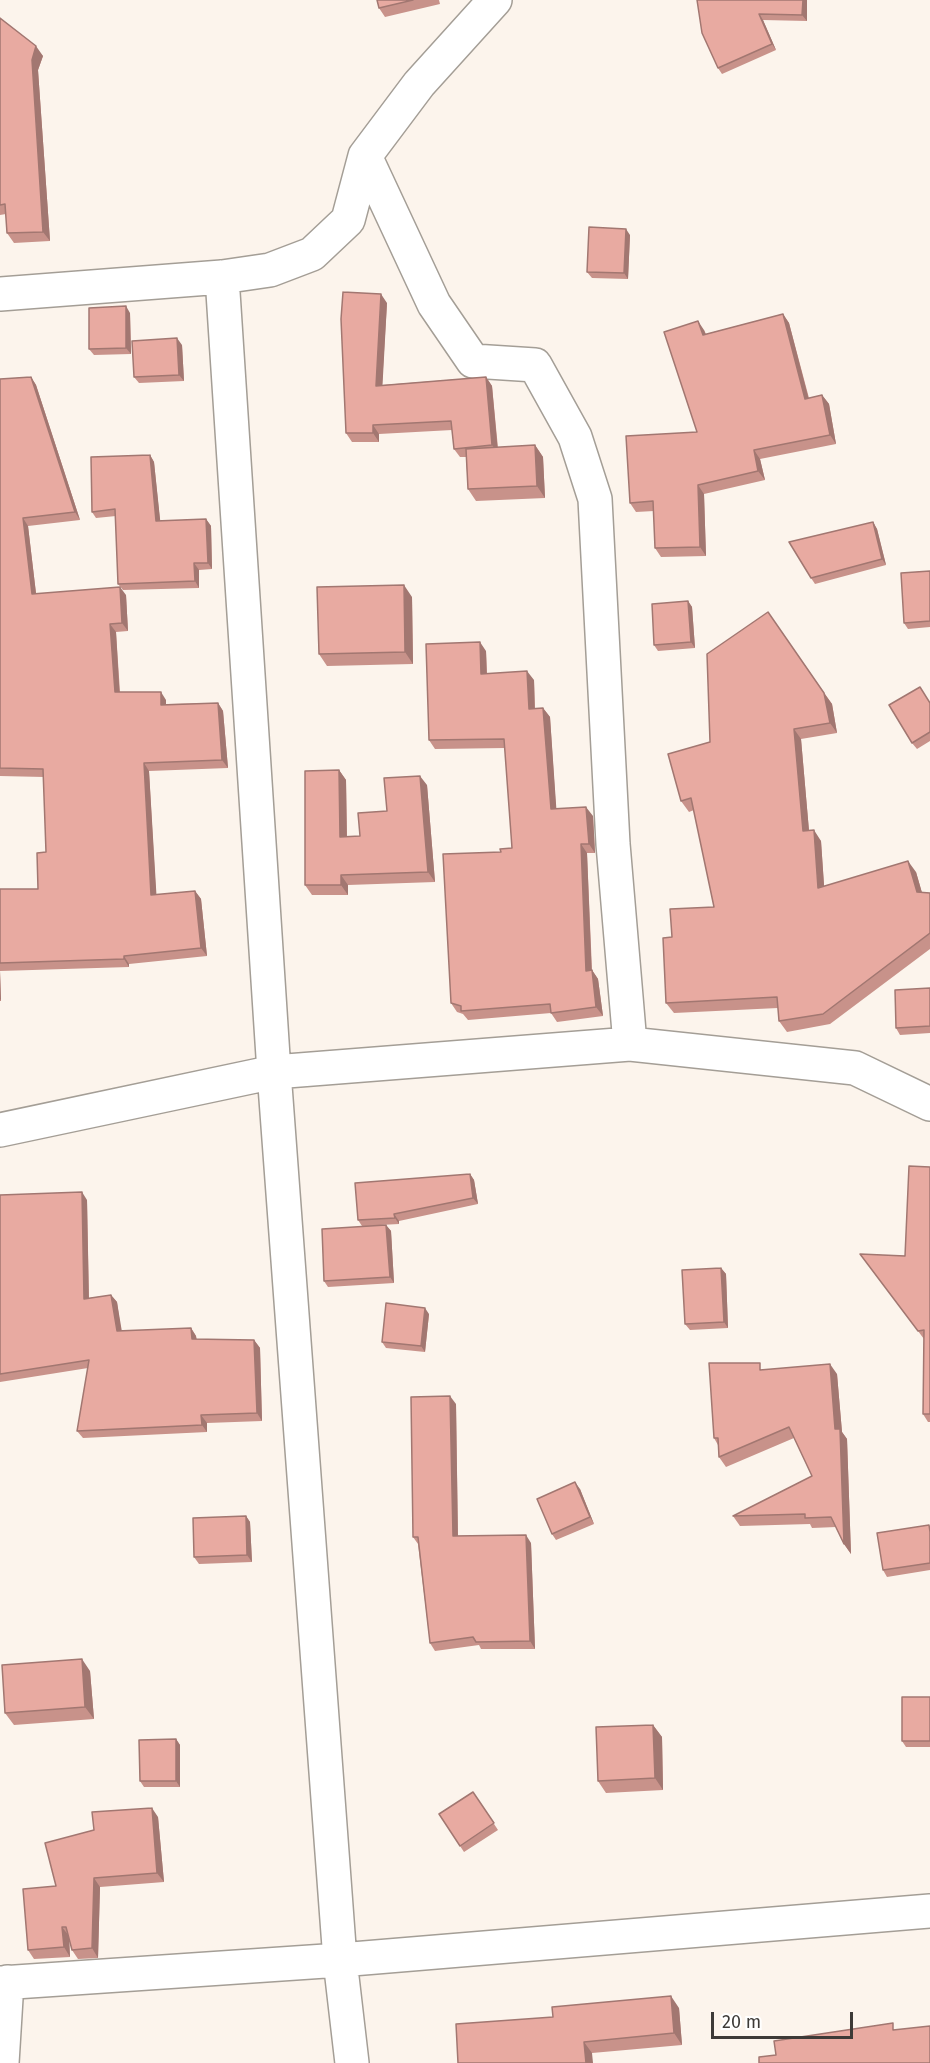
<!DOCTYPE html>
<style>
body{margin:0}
#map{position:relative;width:930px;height:2063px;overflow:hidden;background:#fcf4ec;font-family:"Fira Sans",sans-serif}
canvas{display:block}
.scale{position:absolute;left:711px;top:2012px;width:142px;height:27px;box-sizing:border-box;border:3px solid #3d3a37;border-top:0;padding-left:8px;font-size:18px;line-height:21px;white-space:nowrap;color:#3d3a37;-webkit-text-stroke:4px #fff;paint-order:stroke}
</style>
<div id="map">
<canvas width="930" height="2063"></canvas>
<div class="scale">20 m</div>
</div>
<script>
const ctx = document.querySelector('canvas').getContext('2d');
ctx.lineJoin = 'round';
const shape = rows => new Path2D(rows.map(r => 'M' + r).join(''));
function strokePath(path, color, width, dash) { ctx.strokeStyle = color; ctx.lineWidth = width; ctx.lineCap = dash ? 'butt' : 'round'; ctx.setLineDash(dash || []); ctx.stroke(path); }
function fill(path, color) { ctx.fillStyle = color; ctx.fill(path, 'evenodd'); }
const minor = shape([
 [365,156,434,304,473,361,535,365,575,437,595,499,613,844,630,1044],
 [222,277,274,1072,340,1960,352,2063],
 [0,294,222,277,270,270,312,254,348,220,365,156,419,84,495,0],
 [0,1130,274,1072,630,1044,855,1068,930,1104],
 [0,1983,340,1960,930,1911],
 [2,2063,7,1982]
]);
const wall = shape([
 [377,0,439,0,440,4,385,17,379,8],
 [697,0,807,0,807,21,763,20,776,50,722,74,718,68],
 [0,18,43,56,38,70,50,241,14,243,7,233,6,214,0,215],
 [630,235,628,279,592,278,587,272],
 [387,303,382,385,486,377,492,386,498,448,535,445,543,457,545,498,476,501,468,489,466,457,460,457,454,449,452,430,379,434,379,442,352,442,346,433],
 [130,313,131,354,94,355,89,349],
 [783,314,789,323,809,398,822,395,829,404,836,444,760,459,765,480,704,494,706,556,661,557,655,548,654,511,636,512,630,503,697,432,704,330,706,334],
 [182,345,184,381,139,383,134,377],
 [31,377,36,385,80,520,28,526,36,593,126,595,128,631,116,632,120,692,166,700,166,704,218,703,223,711,228,768,149,771,156,895,195,891,201,899,207,956,129,964,129,967,0,971,1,1001,0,1001,0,889,38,889,46,852,44,777,0,776,0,379],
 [150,455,154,462,160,521,206,519,211,526,212,569,199,570,199,588,123,590,118,584,116,516,96,518,92,512],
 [873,522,877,529,886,565,815,584,811,578],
 [930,571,930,627,908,629,904,623],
 [412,597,413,664,327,666,319,654],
 [688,601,692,607,695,648,658,651,654,645],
 [768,612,832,704,837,733,801,739,809,831,821,841,824,886,916,872,922,893,930,893,930,949,830,1024,787,1032,779,1021,778,1008,674,1013,666,1003,672,937,714,907,694,810,689,812,681,801,710,742],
 [486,651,487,673,534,680,535,709,543,708,550,717,556,809,593,816,595,853,587,853,592,970,598,979,603,1016,557,1022,551,1013,468,1020,463,1014,457,1012,451,1003,501,852,512,848,505,748,435,749,429,740],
 [930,702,930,741,917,749,912,743],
 [339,770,346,780,347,837,360,836,387,811,427,785,435,882,348,885,348,895,312,895,305,885],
 [930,988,930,1033,900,1035,896,1028],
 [930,1167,930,1422,928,1422,923,1414,924,1339,860,1254,905,1256],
 [470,1174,474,1180,478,1204,399,1221,399,1224,380,1225,386,1225,391,1231,394,1283,328,1287,324,1281,362,1226,358,1220],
 [0,1195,87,1200,89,1298,111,1295,117,1302,121,1331,191,1328,196,1336,197,1340,254,1340,260,1348,262,1421,207,1423,207,1432,83,1438,77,1431,88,1368,0,1382],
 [721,1268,726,1274,728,1328,690,1330,685,1324],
 [429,1314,425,1352,386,1348,382,1342],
 [765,1370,837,1374,842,1432,847,1439,851,1554,844,1544,836,1527,812,1528,810,1524,740,1526,733,1516,812,1476,794,1438,726,1467,719,1457,718,1445,714,1438],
 [456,1404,458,1536,531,1543,535,1649,481,1649,479,1645,435,1651,430,1643,418,1544,413,1537],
 [580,1489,594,1524,556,1540,552,1534],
 [246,1516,250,1522,252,1562,199,1564,194,1557],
 [929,1525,930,1527,930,1570,887,1577,883,1570],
 [90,1671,94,1719,14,1725,5,1713],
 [930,1697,930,1747,906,1747,902,1741],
 [653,1725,662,1737,663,1790,606,1793,598,1781],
 [176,1739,180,1745,180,1787,144,1787,140,1781],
 [473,1792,498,1830,464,1852,439,1814],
 [158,1817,164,1882,100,1887,98,1958,78,1959,72,1950,69,1938,70,1957,34,1959,28,1950,56,1886],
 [679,2008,682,2045,592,2053,458,2063]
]);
const shadedWall = shape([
 [803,0,807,0,807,21,802,15],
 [759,14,763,20,776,50,772,44],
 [36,46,43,56,38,70,50,241,43,232,32,60],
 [626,229,630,235,628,279,624,273],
 [381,294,387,303,382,394,376,386],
 [126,306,130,313,131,354,126,348],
 [783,314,789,323,811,408,805,399],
 [698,321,704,330,709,344,703,335],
 [177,338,182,345,184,381,179,375],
 [31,377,36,385,80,520,75,512],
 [486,377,492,386,498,453,492,445],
 [822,395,829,404,836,444,830,435],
 [373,425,379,434,379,442,373,433],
 [535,445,543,457,545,498,537,486],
 [754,450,760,459,765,480,758,471],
 [150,455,154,462,161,528,156,521],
 [698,485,704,494,706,556,700,547],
 [23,518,28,526,37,602,32,594],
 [206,519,211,526,212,569,208,563],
 [873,522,877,529,886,565,882,559],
 [194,563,199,570,199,588,195,581],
 [404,585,412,597,413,664,405,652],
 [120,587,126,595,128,631,122,623],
 [688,601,692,607,695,648,691,642],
 [110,624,116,632,120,701,115,692],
 [480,642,486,651,487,682,481,674],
 [527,671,534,680,535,718,529,709],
 [161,692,166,700,166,713,161,705],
 [824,693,832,704,837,733,830,723],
 [218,703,223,711,228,768,222,760],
 [543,708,550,717,557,818,551,809],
 [794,729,801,739,810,842,803,831],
 [144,763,149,771,157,904,151,895],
 [339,770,346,780,347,847,340,837],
 [420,776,427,785,435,882,428,872],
 [586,807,593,816,595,853,589,844],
 [814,830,821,841,825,899,818,888],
 [581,844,587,853,592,980,586,971],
 [908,861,916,872,925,903,917,892],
 [341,875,348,885,348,895,341,885],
 [195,891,201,899,207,956,201,948],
 [124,956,129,964,129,967,124,959],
 [592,970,598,979,603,1016,596,1007],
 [0,971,1,1001,0,999],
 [470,1174,474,1180,478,1204,473,1198],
 [82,1192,87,1200,89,1307,84,1299],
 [394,1214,399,1221,399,1224,395,1218],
 [386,1225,391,1231,394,1283,390,1277],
 [721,1268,726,1274,728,1328,724,1322],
 [111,1295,117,1302,123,1338,117,1331],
 [425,1308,429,1314,425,1352,421,1346],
 [191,1328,196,1336,197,1347,192,1339],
 [254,1340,260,1348,262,1421,257,1413],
 [830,1364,837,1374,842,1432,847,1439,851,1554,844,1544],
 [450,1396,456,1404,458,1544,453,1536],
 [201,1415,207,1423,207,1432,202,1425],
 [575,1482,580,1489,594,1524,590,1517],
 [246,1516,250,1522,252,1562,247,1555],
 [526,1535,531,1543,535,1649,530,1641],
 [82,1659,90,1671,94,1719,85,1707],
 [653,1725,662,1737,663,1790,655,1778],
 [176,1739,180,1745,180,1787,176,1781],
 [152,1808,158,1817,164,1882,157,1873],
 [94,1878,100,1887,98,1958,92,1948],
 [62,1927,69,1936,70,1957,64,1947],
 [671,1996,679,2008,682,2045,674,2033],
 [584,2042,592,2053,593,2063,586,2063]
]);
const building = shape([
 [377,0,413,0,379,8,377,0],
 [697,0,803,0,802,15,759,14,772,44,718,68,702,33,697,0],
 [0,18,36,46,32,60,43,232,7,233,5,204,0,205,0,18],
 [589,227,626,229,624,273,587,272,589,227],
 [343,292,381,294,376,386,486,377,492,445,454,449,451,421,373,425,373,433,346,433,341,319,343,292],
 [126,306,126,348,89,349,89,308,126,306],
 [783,314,805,399,822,395,830,435,754,450,758,471,698,485,700,547,655,548,653,501,630,503,626,436,697,432,664,332,698,321,703,335,783,314],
 [177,338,179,375,134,377,132,341,177,338],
 [31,377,75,512,23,518,32,594,120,587,122,623,110,624,115,692,161,692,161,705,218,703,222,760,144,763,151,895,195,891,201,948,124,956,124,959,0,963,0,889,38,889,37,853,46,852,43,769,0,768,0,379,31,377],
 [535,445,537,486,468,489,466,449,535,445],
 [150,455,156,521,206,519,208,563,194,563,195,581,118,584,115,509,92,512,91,457,150,455],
 [873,522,882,559,811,578,789,542,873,522],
 [930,571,930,621,904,623,901,573,930,571],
 [404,585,405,652,319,654,317,587,404,585],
 [688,601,691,642,654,645,652,604,688,601],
 [768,612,824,693,830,723,794,729,803,831,814,830,818,888,908,861,917,892,930,893,930,933,823,1014,779,1021,777,997,666,1003,663,938,672,937,670,909,714,907,691,798,681,801,668,754,710,742,707,654,768,612],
 [480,642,481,674,527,671,529,709,543,708,551,809,586,807,589,844,581,844,586,971,592,970,596,1007,551,1013,550,1004,461,1011,461,1006,451,1003,443,854,501,852,500,849,512,848,504,739,429,740,426,644,480,642],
 [920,687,930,703,930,732,912,743,889,705,920,687],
 [339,770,340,837,360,836,358,813,387,811,384,778,420,776,428,872,341,875,341,885,305,885,305,771,339,770],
 [930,988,930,1026,896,1028,895,990,930,988],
 [909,1166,930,1167,930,1414,923,1414,924,1330,918,1331,860,1254,905,1256,909,1166],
 [470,1174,473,1198,394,1214,395,1218,358,1220,355,1183,470,1174],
 [82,1192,84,1299,111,1295,117,1331,191,1328,192,1339,254,1340,257,1413,201,1415,202,1425,77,1431,89,1360,0,1374,0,1195,82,1192],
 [386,1225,390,1277,324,1281,322,1229,386,1225],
 [721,1268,724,1322,685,1324,682,1270,721,1268],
 [386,1303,425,1308,421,1346,382,1342,386,1303],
 [709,1363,760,1363,760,1370,830,1364,835,1429,840,1429,844,1544,831,1517,805,1518,805,1514,733,1516,812,1476,789,1427,719,1457,718,1438,714,1438,709,1363],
 [450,1396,453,1536,526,1535,530,1641,476,1642,473,1637,430,1643,418,1537,413,1537,411,1397,450,1396],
 [575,1482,590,1517,552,1534,537,1499,575,1482],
 [246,1516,247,1555,194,1557,193,1518,246,1516],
 [929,1525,930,1532,930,1563,883,1570,877,1533,929,1525],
 [82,1659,85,1707,5,1713,2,1665,82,1659],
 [902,1697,930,1697,930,1741,902,1741,902,1697],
 [653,1725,655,1778,598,1781,596,1727,653,1725],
 [176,1739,176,1781,140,1781,139,1740,176,1739],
 [473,1792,494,1823,460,1846,439,1814,473,1792],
 [152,1808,157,1873,94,1878,92,1948,72,1950,66,1927,62,1927,64,1947,28,1950,23,1889,56,1886,45,1843,94,1830,92,1812,152,1808],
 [671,1996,674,2033,584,2042,586,2063,458,2063,456,2024,553,2017,552,2007,671,1996],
 [893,2023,893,2030,930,2026,930,2063,759,2063,759,2057,776,2055,774,2041,893,2023]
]);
strokePath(minor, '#a49e96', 36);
strokePath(minor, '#fff', 33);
fill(wall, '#c8928a');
fill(shadedWall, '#a27771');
fill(building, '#e8aaa1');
strokePath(building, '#a27771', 1.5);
</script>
